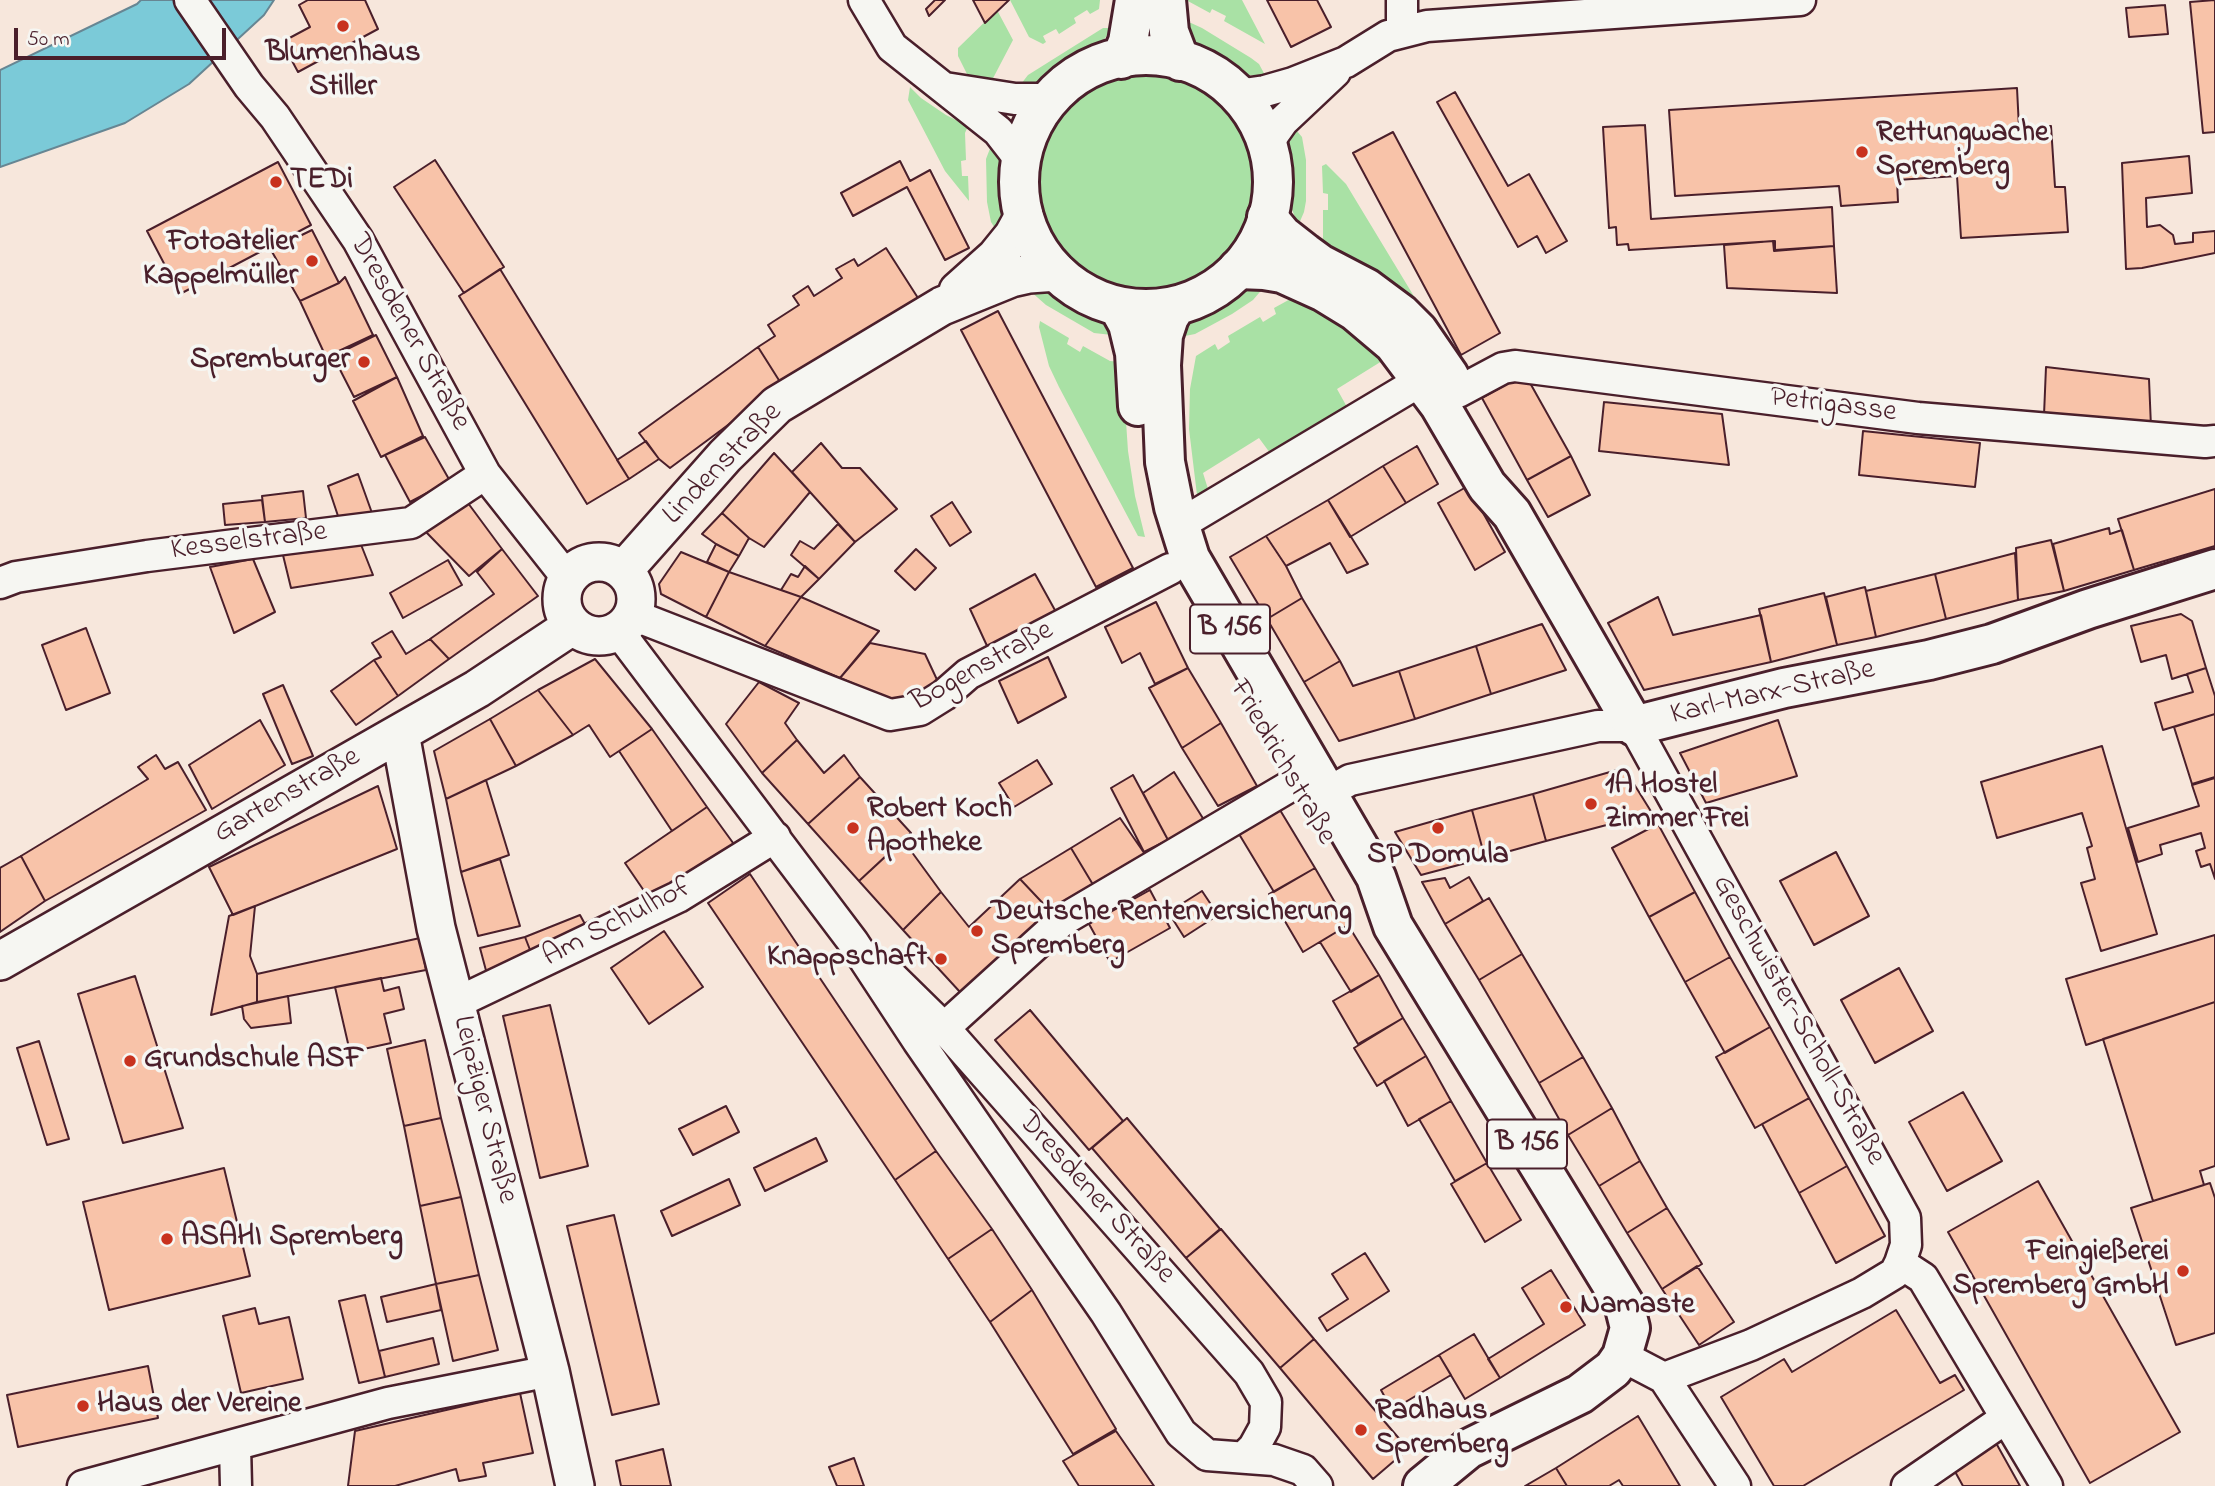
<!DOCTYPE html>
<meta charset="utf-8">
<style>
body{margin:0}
#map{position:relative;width:2215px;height:1486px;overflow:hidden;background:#f7e7dc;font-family:"Indie Flower",sans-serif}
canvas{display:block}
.scale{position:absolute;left:14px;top:28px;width:212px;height:32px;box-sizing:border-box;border:4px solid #4a1f2b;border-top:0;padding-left:9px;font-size:21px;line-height:24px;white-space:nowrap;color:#4a1f2b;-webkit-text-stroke:5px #f6f6f2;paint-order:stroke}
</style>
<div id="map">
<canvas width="2215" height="1486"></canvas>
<div class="scale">50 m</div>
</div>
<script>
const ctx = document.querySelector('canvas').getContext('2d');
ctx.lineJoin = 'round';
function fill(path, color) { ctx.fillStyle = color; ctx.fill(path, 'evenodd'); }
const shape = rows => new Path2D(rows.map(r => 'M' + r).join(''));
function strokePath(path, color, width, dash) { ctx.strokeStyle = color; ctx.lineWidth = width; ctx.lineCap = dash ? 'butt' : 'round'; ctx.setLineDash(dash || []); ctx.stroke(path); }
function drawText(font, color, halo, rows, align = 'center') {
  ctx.font = font + ' "Indie Flower",sans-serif'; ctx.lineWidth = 7; ctx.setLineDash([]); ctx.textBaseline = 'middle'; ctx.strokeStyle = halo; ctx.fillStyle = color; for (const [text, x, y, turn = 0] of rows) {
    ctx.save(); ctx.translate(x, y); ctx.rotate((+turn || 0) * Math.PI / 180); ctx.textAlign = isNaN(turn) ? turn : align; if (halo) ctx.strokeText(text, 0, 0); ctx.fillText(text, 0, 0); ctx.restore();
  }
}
const green = shape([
 [1010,0,1100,0,1099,9,1090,14,1087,10,1074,18,1076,23,1059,34,1056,29,1043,36,1046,42,1043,44,1029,37],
 [1186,0,1242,0,1265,44,1224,21,1226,16,1212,9,1210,13],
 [997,10,1013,40,990,84,976,80,967,74,958,56,958,48],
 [1184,23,1191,23,1202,28,1251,58,1259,64,1266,77,1249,75,1237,70,1205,51,1195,44],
 [1103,28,1114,28,1097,47,1072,59,1048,77,1039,82,1021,84,1028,75],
 '1034 182a112 112 0 1 1 224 0a112 112 0 1 1-224 0Z',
 [910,87,921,98,946,115,968,126,965,133,966,160,961,161,962,176,968,176,969,201,945,171,908,100],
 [1296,130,1302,137,1306,160,1306,201,1304,212,1298,226,1289,201,1287,155,1289,143],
 [991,146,1000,162,1004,191,1004,217,998,233,991,222,987,202,986,159],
 [1326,164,1346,184,1441,341,1318,249,1323,238,1323,210,1328,210,1328,194,1323,193,1322,166],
 [1265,286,1253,300,1232,314,1195,334,1180,337,1183,330,1191,323,1242,290,1252,287],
 [1047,289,1104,322,1112,335,1094,333,1089,330,1046,305,1029,290],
 [1294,297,1357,332,1399,374,1395,377,1382,361,1337,389,1347,407,1270,453,1259,438,1203,473,1208,489,1197,495,1189,429,1190,389,1196,356,1215,344,1218,350,1230,342,1228,336,1260,317,1263,322,1276,314,1274,308],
 [1040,321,1069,338,1067,344,1080,352,1083,346,1110,361,1122,362,1128,451,1135,496,1145,537,1138,536,1059,387,1049,366,1039,327]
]);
const water = shape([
 [141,0,274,0,264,15,189,84,125,123,0,167,0,70,137,4,141,0]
]);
const building = shape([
 [308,0,365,0,378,29,298,72,282,42,310,27,299,5,308,0],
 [935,0,945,0,929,16,926,9,935,0],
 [973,0,1009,0,985,23,973,0],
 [1267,0,1317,0,1331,27,1291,47,1267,0],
 [2215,0,2215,132,2203,133,2190,2,2215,0],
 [2165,5,2168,34,2129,37,2126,8,2165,5],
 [2017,88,2019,128,2051,126,2055,187,2065,187,2068,232,1961,238,1957,176,1897,180,1898,202,1841,206,1839,186,1675,196,1669,110,2017,88],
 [1455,92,1508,186,1529,174,1567,241,1546,253,1537,236,1518,247,1437,102,1455,92],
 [1645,125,1651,219,1832,207,1834,246,1775,250,1775,241,1629,250,1628,244,1617,245,1616,227,1609,228,1603,127,1645,125],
 [1393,132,1500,333,1461,355,1353,153,1393,132],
 [2189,156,2192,193,2146,198,2147,227,2160,225,2173,235,2175,244,2193,242,2193,233,2215,231,2215,253,2142,268,2126,269,2122,163,2189,156],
 [435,160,504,267,464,293,394,187,435,160],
 [900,161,910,181,930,170,969,248,945,260,907,187,853,216,841,193,900,161],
 [278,162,311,225,180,294,147,231,278,162],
 [312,230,339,283,300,301,271,250,312,230],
 [1773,241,1774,251,1834,246,1837,293,1727,288,1724,245,1773,241],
 [886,248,918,298,782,385,758,347,775,336,768,325,799,305,793,296,808,286,814,296,842,278,836,269,854,259,858,266,886,248],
 [500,269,629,479,587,504,459,296,500,269],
 [345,277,373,335,326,357,300,301,339,283,345,277],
 [998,311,1133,568,1096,587,961,330,998,311],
 [376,335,397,377,354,397,333,356,376,335],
 [758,347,782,385,670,468,659,459,639,433,758,347],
 [2046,367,2149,379,2151,427,2044,415,2046,367],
 [1525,374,1571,456,1527,480,1482,398,1525,374],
 [397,377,423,436,381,457,353,401,397,377],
 [1604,402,1722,414,1729,465,1599,451,1604,402],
 [1863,431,1980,443,1975,487,1859,475,1863,431],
 [425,437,450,481,410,502,385,455,425,437],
 [646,441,659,459,629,479,617,460,646,441],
 [821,443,842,468,860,468,897,509,855,542,792,472,821,443],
 [1417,446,1438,484,1406,503,1383,466,1417,446],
 [774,453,810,492,764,547,749,538,722,513,774,453],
 [1571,456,1590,495,1548,517,1527,480,1571,456],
 [1383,466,1406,503,1350,537,1328,500,1383,466],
 [358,474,372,513,340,522,328,486,358,474],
 [1468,486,1505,552,1475,570,1438,503,1468,486],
 [2215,489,2215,546,2134,570,2118,519,2215,489],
 [303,491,306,518,265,522,262,496,303,491],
 [465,499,502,549,469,576,426,532,465,499],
 [262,500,265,522,225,525,223,504,262,500],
 [1328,500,1368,564,1347,573,1330,543,1286,566,1266,536,1328,500],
 [952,502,971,532,950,546,931,516,952,502],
 [722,513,749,538,739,556,716,544,702,534,722,513],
 [838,524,855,542,819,579,791,555,800,541,814,549,838,524],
 [2109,528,2110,534,2122,530,2134,570,2064,591,2053,544,2109,528],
 [1266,536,1286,566,1302,598,1267,619,1230,557,1266,536],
 [358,537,373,575,291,588,282,551,358,537],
 [2051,540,2064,591,2018,600,2016,548,2051,540],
 [716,544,739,556,729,572,707,562,716,544],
 [502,549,538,596,449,659,430,639,494,594,477,572,502,549],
 [916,549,936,568,915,590,895,571,916,549],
 [681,552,729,572,706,617,661,594,659,584,681,552],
 [2015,553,2018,600,1946,619,1935,574,2015,553],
 [253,559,275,612,234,633,210,567,253,559],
 [448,560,462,585,403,618,390,593,448,560],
 [805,566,819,579,801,597,781,590,791,574,798,577,805,566],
 [729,572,801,597,765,646,706,617,729,572],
 [1035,574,1056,612,988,648,970,609,1035,574],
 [1935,574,1946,619,1876,637,1866,591,1935,574],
 [1865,587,1876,637,1837,645,1826,597,1865,587],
 [1824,593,1837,645,1771,662,1759,609,1824,593],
 [801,597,879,631,840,678,765,646,801,597],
 [1658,597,1673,635,1761,615,1771,662,1644,690,1608,623,1658,597],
 [1302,598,1340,661,1304,682,1267,619,1302,598],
 [1156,602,1188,668,1155,684,1140,653,1122,663,1105,627,1156,602],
 [2181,614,2192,621,2206,668,2172,679,2166,655,2141,662,2131,626,2181,614],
 [1542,624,1566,670,1491,694,1476,646,1542,624],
 [86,628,110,693,66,710,42,645,86,628],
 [392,631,406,654,430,639,449,659,398,696,374,660,381,657,372,643,392,631],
 [870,643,925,654,939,684,904,699,889,699,840,678,870,643],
 [1476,646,1491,694,1415,719,1399,671,1476,646],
 [1048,657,1066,697,1018,723,999,681,1048,657],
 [595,659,652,729,610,757,589,725,573,735,538,690,595,659],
 [374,660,398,696,356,725,331,691,374,660],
 [1340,661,1353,686,1399,671,1415,719,1339,741,1304,682,1340,661],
 [1188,668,1221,723,1182,748,1149,688,1188,668],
 [2206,668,2215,696,2215,714,2163,730,2155,703,2193,692,2187,674,2206,668],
 [759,682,799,703,785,723,797,740,762,773,726,724,759,682],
 [283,685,313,756,292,764,263,694,283,685],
 [538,690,573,735,516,766,490,719,538,690],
 [2215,714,2215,777,2192,784,2174,727,2215,714],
 [490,719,516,766,446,799,434,751,490,719],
 [260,720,285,765,212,809,189,765,260,720],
 [1778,720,1797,776,1706,803,1680,753,1778,720],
 [1221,723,1257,786,1218,806,1182,748,1221,723],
 [652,729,707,807,672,831,619,751,652,729],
 [797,740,824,773,844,755,860,777,808,824,762,773,797,740],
 [2102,746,2157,934,2101,951,2081,883,2095,879,2087,848,2092,846,2082,813,1997,838,1981,782,2102,746],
 [156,755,165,769,178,762,206,810,45,901,21,856,148,779,138,767,156,755],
 [1037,760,1052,784,1014,807,999,783,1037,760],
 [1624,768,1652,813,1546,841,1533,794,1624,768],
 [1174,772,1204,820,1168,840,1143,793,1174,772],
 [1133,775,1168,840,1144,852,1111,788,1133,775],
 [860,777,911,833,859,881,808,824,860,777],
 [2215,778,2215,879,2210,864,2201,867,2196,851,2205,848,2201,833,2160,845,2162,854,2138,862,2128,828,2199,806,2192,785,2215,778],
 [486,780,509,855,461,872,446,799,486,780],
 [378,786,397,849,233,915,209,867,378,786],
 [1533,794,1546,841,1485,858,1472,810,1533,794],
 [707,807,736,847,653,904,625,863,707,807],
 [1280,810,1315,868,1274,892,1239,834,1280,810],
 [1472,810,1485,858,1421,875,1395,832,1472,810],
 [1120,818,1149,860,1098,893,1071,848,1120,818],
 [1658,824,1695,892,1649,917,1612,848,1658,824],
 [903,840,941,892,903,930,859,881,903,840],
 [1071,848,1098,893,1054,915,1020,879,1071,848],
 [1836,852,1869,916,1814,945,1780,881,1836,852],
 [21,856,45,901,0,932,0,868,21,856],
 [500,859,520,926,478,936,461,872,500,859],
 [1315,868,1348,925,1303,952,1269,894,1315,868],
 [750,874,936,1151,895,1180,708,903,750,874],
 [1469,877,1483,901,1445,924,1422,882,1445,878,1450,888,1469,877],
 [1020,879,1054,915,960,992,903,930,941,892,969,927,1020,879],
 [1150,890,1170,928,1110,962,1089,924,1150,890],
 [1202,891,1218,915,1184,937,1172,918,1186,909,1183,903,1202,891],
 [1695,892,1730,957,1685,982,1649,917,1695,892],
 [1489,898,1522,954,1479,980,1445,924,1489,898],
 [255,906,250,956,257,974,257,1002,211,1015,229,916,255,906],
 [580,915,586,926,532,955,525,937,580,915],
 [1348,925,1379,975,1351,992,1320,942,1348,925],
 [664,931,703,987,649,1024,611,968,664,931],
 [2215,935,2215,1002,2086,1045,2066,979,2215,935],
 [525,937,532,955,488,978,480,948,525,937],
 [420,938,426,970,257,1002,257,974,420,938],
 [1522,954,1583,1057,1539,1083,1479,980,1522,954],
 [1730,957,1770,1027,1725,1053,1685,982,1730,957],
 [1899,968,1933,1031,1875,1063,1841,1000,1899,968],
 [1379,975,1403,1018,1358,1044,1333,1001,1379,975],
 [135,976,183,1128,123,1143,78,994,135,976],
 [381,978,384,991,399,987,404,1009,384,1014,391,1043,350,1052,335,987,381,978],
 [288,996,291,1023,251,1028,244,1019,242,1006,288,996],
 [2215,1002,2215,1166,2200,1171,2204,1185,2153,1201,2103,1039,2215,1002],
 [550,1005,588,1166,540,1178,503,1016,550,1005],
 [1030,1010,1123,1121,1089,1150,995,1040,1030,1010],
 [1403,1018,1426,1056,1377,1086,1354,1048,1403,1018],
 [1770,1027,1809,1098,1755,1128,1716,1057,1770,1027],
 [425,1040,441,1118,404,1126,387,1049,425,1040],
 [39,1041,69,1139,47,1145,17,1048,39,1041],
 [1426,1056,1451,1101,1408,1126,1384,1081,1426,1056],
 [1583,1057,1612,1108,1568,1135,1539,1083,1583,1057],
 [1963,1092,2002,1161,1947,1191,1909,1122,1963,1092],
 [1809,1098,1847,1166,1799,1193,1762,1124,1809,1098],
 [1451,1101,1487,1163,1455,1181,1419,1119,1451,1101],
 [726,1106,739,1132,693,1155,679,1129,726,1106],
 [1612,1108,1640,1161,1599,1186,1568,1135,1612,1108],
 [441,1118,461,1197,420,1206,404,1126,441,1118],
 [1127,1118,1220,1229,1186,1258,1092,1148,1127,1118],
 [816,1138,827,1161,765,1191,754,1168,816,1138],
 [936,1151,992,1229,948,1259,895,1180,936,1151],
 [1640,1161,1667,1208,1627,1233,1599,1186,1640,1161],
 [1487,1163,1521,1220,1485,1242,1451,1184,1487,1163],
 [1847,1166,1885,1236,1836,1263,1799,1193,1847,1166],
 [224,1168,250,1276,109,1310,83,1202,224,1168],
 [729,1179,740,1205,672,1236,661,1211,729,1179],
 [2038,1181,2180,1432,2090,1483,1948,1232,2038,1181],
 [2210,1183,2215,1198,2215,1333,2176,1345,2131,1208,2210,1183],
 [461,1197,479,1275,436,1284,420,1206,461,1197],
 [1667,1208,1702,1264,1662,1289,1627,1233,1667,1208],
 [614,1215,659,1404,612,1415,567,1226,614,1215],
 [992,1229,1032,1290,990,1322,948,1259,992,1229],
 [1221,1229,1314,1339,1280,1368,1186,1258,1221,1229],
 [1365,1253,1389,1291,1327,1331,1319,1318,1348,1299,1332,1274,1365,1253],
 [1697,1266,1734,1322,1699,1345,1662,1289,1697,1266],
 [1551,1270,1585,1325,1500,1378,1488,1359,1544,1324,1522,1288,1551,1270],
 [479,1275,498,1350,453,1361,436,1284,479,1275],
 [436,1284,441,1310,387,1322,381,1297,436,1284],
 [1032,1290,1116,1429,1073,1454,990,1322,1032,1290],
 [365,1295,385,1377,359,1383,339,1301,365,1295],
 [255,1308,259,1324,289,1317,303,1379,241,1393,223,1316,255,1308],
 [1896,1310,1940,1383,1955,1375,1964,1390,1803,1486,1774,1486,1721,1397,1784,1359,1792,1372,1896,1310],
 [1474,1334,1500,1378,1465,1399,1439,1355,1474,1334],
 [433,1338,439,1364,385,1377,379,1351,433,1338],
 [1314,1339,1408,1449,1373,1479,1280,1368,1314,1339],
 [1439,1355,1451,1375,1392,1410,1381,1390,1439,1355],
 [148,1366,158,1418,18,1447,7,1395,148,1366],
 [520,1393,533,1453,483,1463,486,1476,459,1481,456,1469,395,1486,348,1486,355,1431,520,1393],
 [1638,1416,1680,1486,1623,1486,1619,1480,1609,1486,1567,1486,1556,1468,1638,1416],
 [1116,1431,1154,1486,1079,1486,1063,1461,1116,1431],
 [1996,1443,2020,1486,1963,1486,1953,1468,1996,1443],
 [663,1449,671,1486,621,1486,616,1461,663,1449],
 [854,1458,864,1486,837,1486,829,1467,854,1458],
 [1556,1468,1567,1486,1525,1486,1556,1468]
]);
const minor = shape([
 [190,0,249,86,275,117,358,240,485,474,568,579],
 [864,0,892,47,998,131,1022,162],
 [1402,32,1402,0],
 [945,88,1015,99,1051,99],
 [1237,95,1265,91,1293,83,1346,62,1388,36,1427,26,1800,0],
 [1266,145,1283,121,1335,72],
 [1458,392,1503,368,1515,366,1918,418,2205,442,2215,441],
 [1179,525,1422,380],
 [0,583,16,577,147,556,411,523,485,474],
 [633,615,890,715,920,710,944,695,968,674,1170,569],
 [619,632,853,942,918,1041,1106,1313,1181,1433,1207,1455,1274,1460,1303,1470,1317,1486],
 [1327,793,1350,780,1598,726,1634,726,1905,1218,1906,1245,1900,1263,1895,1273,1862,1293,1751,1345,1664,1378],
 [889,974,944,1028,1249,1373,1266,1402,1265,1427,1254,1447,1244,1457],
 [456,1003,678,897,775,837],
 [944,1028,1063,920,1292,785],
 [1900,1263,1923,1278,2047,1486],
 [1622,1356,1664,1378,1735,1486],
 [235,1446,236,1486],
 [83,1486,388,1403,550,1371],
 [1907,1486,2006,1418]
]);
const tertiary = shape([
 [958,291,996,257,1013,236,1024,216],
 '562 599a37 37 0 1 1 74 0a37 37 0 1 1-74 0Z',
 [623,571,725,456,777,405,942,306,1011,278,1029,274,1057,272],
 [400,733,436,928,550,1371,575,1486],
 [0,961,477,689,572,626]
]);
const secondary = shape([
 [1267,217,1282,235,1305,253,1320,264,1366,288,1401,314,1418,331,1449,376],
 [1238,269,1264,270,1282,273,1324,292,1355,311,1394,344,1439,404,1487,486,1512,514,1634,726,1784,688,1929,660,1992,644,2088,609,2215,569]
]);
const primary = shape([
 [1166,0,1169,32,1180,61],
 '1019 182a127 127 0 1 1 254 0a127 127 0 1 1-254 0Z',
 [1121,59,1128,42,1135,0],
 [1118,306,1128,324,1135,353,1138,406],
 [1176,306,1169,317,1163,335,1161,365,1165,462,1174,507,1190,558,1376,877,1393,926,1624,1304,1630,1328,1622,1356,1613,1369,1580,1394,1468,1449,1423,1486]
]);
const markers = [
 [343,26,7,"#c8321e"],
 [1862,152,7,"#c8321e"],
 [276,182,7,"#c8321e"],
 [312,261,7,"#c8321e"],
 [364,362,7,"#c8321e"],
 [1591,804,7,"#c8321e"],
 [853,828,7,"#c8321e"],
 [1438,828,7,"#c8321e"],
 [977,931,7,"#c8321e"],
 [941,959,7,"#c8321e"],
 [130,1061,7,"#c8321e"],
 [167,1239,7,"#c8321e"],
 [2183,1271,7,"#c8321e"],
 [1566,1307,7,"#c8321e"],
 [83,1406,7,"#c8321e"],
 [1361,1430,7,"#c8321e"]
];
const shields = [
 [1230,629,80],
 [1527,1144,80]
];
const shieldNames = [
 ["B 156",1230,629],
 ["B 156",1527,1144]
];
const poiNames = [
 ["Blumenhaus",343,55,"center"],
 ["Stiller",343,89,"center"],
 ["Rettungwache",1876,135],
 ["Spremberg",1876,169],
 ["TEDi",290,182],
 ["Fotoatelier",298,244,"right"],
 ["Kappelmüller",298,278,"right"],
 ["Spremburger",350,362,"right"],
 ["1A Hostel",1605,787],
 ["Zimmer Frei",1605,821],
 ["Robert Koch",867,811],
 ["Apotheke",867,845],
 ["SP Domula",1438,857,"center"],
 ["Deutsche Rentenversicherung",991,914],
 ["Spremberg",991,948],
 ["Knappschaft",927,959,"right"],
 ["Grundschule ASF",144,1061],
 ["ASAHI Spremberg",181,1239],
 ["Feingießerei",2169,1254,"right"],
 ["Spremberg GmbH",2169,1288,"right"],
 ["Namaste",1580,1307],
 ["Haus der Vereine",97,1406],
 ["Radhaus",1375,1413],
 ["Spremberg",1375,1447]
];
const streetNames = [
 ["Dresdener Straße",408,333,61],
 ["Petrigasse",1833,407,7],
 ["Lindenstraße",724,465,-46],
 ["Kesselstraße",249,543,-7],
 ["Bogenstraße",983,668,-29],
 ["Karl-Marx-Straße",1773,694,-13],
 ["Friedrichstraße",1281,763,60],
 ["Gartenstraße",288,797,-30],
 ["Am Schulhof",618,924,-27],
 ["Geschwister-Scholl-Straße",1797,1021,61],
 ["Leipziger Straße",483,1110,76],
 ["Dresdener Straße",1095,1199,48]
];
fill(green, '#a9e1a5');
fill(water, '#7bcad8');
strokePath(water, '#678693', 2);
fill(building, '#f8c3a9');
strokePath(building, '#4a1f2b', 2);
strokePath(minor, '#4a1f2b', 35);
strokePath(tertiary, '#4a1f2b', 42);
strokePath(secondary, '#4a1f2b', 44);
strokePath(primary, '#4a1f2b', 44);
strokePath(minor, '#f6f6f2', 30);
strokePath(tertiary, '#f6f6f2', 37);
strokePath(secondary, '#f6f6f2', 38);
strokePath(primary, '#f6f6f2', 38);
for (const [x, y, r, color] of markers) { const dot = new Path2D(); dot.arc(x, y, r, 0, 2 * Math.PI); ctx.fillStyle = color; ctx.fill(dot); strokePath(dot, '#f6f6f2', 2.5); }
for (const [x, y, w] of shields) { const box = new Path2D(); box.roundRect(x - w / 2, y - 24.5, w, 49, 5); ctx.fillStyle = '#f6f6f2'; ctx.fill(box); strokePath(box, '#4a1f2b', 2); }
drawText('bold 28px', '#4a1f2b', null, shieldNames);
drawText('bold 30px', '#4a1f2b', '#f6f6f2', poiNames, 'left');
drawText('30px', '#4a1f2b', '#f6f6f2', streetNames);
</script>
